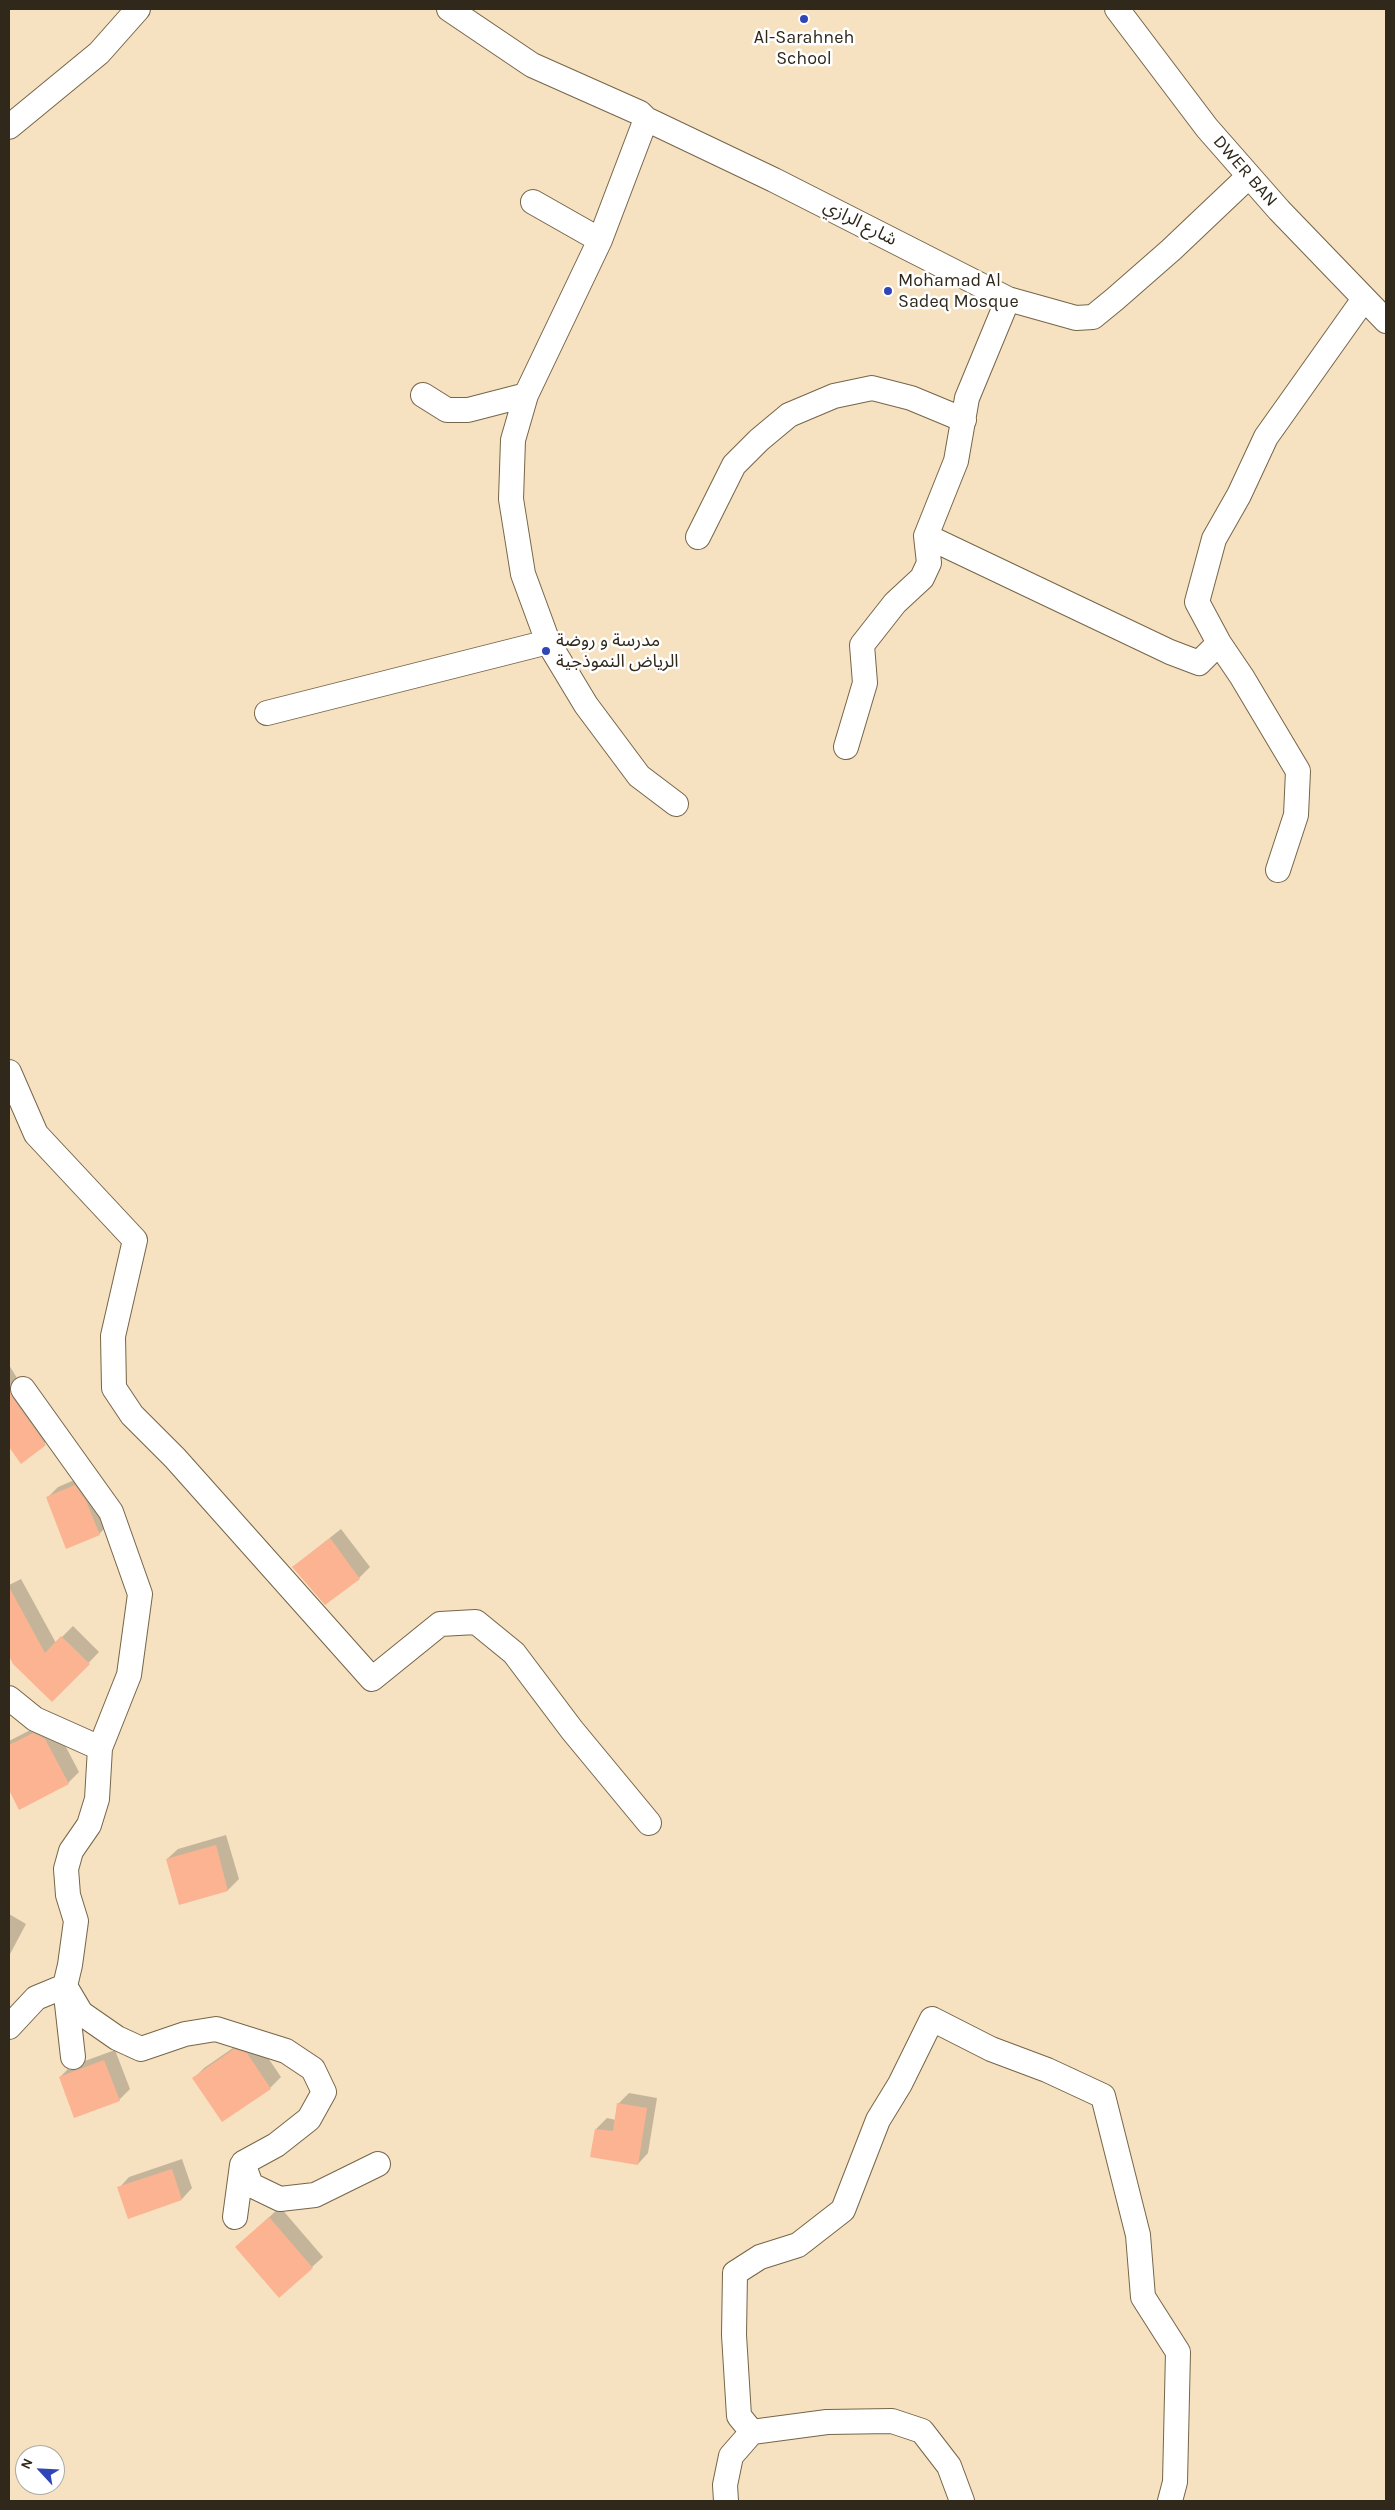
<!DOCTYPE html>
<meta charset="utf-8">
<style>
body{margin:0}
#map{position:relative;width:1395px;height:2510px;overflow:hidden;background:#f6e2c1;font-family:Karla,sans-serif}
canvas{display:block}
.frame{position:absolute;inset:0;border:10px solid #2f281b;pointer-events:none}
.north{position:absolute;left:15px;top:2445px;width:50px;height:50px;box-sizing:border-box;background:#fff;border:1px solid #aca9a4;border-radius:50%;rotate:295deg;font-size:14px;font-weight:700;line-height:20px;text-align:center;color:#2f281b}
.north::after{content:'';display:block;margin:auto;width:18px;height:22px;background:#3046b7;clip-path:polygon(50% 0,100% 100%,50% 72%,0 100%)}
</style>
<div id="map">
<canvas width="1395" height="2510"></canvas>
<div class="frame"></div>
<div class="north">N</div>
</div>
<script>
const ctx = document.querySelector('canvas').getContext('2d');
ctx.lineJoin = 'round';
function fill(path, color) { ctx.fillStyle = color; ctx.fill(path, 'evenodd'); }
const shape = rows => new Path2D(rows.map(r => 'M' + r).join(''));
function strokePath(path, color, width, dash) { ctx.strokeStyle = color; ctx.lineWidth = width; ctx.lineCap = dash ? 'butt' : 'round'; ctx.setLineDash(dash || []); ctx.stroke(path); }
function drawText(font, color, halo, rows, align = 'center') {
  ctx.font = font + ' Karla,"Noto Sans Arabic",sans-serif'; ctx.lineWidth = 5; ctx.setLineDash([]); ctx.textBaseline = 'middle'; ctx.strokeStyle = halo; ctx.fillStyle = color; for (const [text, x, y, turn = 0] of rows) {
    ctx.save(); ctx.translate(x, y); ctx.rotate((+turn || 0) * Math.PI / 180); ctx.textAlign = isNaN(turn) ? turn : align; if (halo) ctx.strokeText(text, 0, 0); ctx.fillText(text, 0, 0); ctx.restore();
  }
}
const shadow = shape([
 [9,1365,17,1378,18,1390,52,1437,21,1462,9,1445],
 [86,1475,110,1523,99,1534,47,1498,58,1487],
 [341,1529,370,1567,359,1578,293,1567],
 [21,1579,56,1643,73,1626,99,1652,52,1701,14,1663,9,1654,9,1585],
 [44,1723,56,1728,79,1772,68,1783,19,1808,9,1787,9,1741],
 [226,1835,239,1879,228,1890,180,1903,167,1859,178,1849],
 [9,1914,26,1924,9,1956],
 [246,2039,258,2043,281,2077,270,2088,222,2121,194,2078,204,2068],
 [115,2050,130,2089,119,2100,60,2077,71,2066],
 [629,2093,657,2098,648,2153,638,2164,592,2156,596,2129,607,2118,616,2120,618,2104],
 [182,2159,192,2188,182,2199,119,2188,129,2177],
 [280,2207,323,2257,312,2267,237,2247]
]);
const building = shape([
 [9,1383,12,1397,46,1445,21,1464,9,1447],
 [75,1485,86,1501,100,1535,66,1549,46,1497],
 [330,1538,360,1579,325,1605,292,1567],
 [9,1587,45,1653,61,1636,90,1664,52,1702,13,1664,9,1656],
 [33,1733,45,1739,69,1784,19,1810,9,1790,9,1745],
 [216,1845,228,1891,179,1905,166,1859],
 [234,2049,247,2053,271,2089,222,2122,192,2078],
 [104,2060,120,2101,74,2118,59,2077],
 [617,2103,647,2108,638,2165,590,2157,595,2129,613,2131],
 [172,2169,182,2200,128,2219,117,2187],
 [269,2217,313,2268,279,2298,235,2247]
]);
const minor = shape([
 [449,9,532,65,640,113,646,119,774,180,1008,299,1076,318,1093,317,1115,299,1171,250,1249,176],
 [1117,9,1207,128,1279,210,1386,321],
 [646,119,600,240,526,395,513,440,511,499,523,574,548,642,586,705,639,776,676,804],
 [9,127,99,53,138,9],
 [533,202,600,240],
 [1008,299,967,398,956,461,926,536,1170,652,1199,663,1219,643],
 [423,395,447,410,468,410,526,395],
 [698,537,734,465,759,440,789,415,834,396,872,388,911,398,964,420],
 [267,713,548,642],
 [846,747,865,683,862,645,895,603,922,578,929,563,926,536],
 [1278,870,1296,815,1298,771,1242,677,1219,643,1197,602,1214,539,1239,495,1266,437,1364,299],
 [9,1072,36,1134,135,1240,113,1336,114,1388,132,1415,175,1458,372,1679,440,1624,476,1622,514,1653,572,1730,649,1823],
 [23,1389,111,1512,140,1594,129,1675,100,1748,97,1799,89,1825,71,1851,66,1869,68,1895,76,1921,70,1965,65,1986,81,2013,117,2038,141,2049,185,2034,216,2029,286,2051,313,2069,324,2092,309,2119,276,2145,243,2163,251,2185,280,2199,315,2195,378,2164],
 [9,1698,35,1719,100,1748],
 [9,2027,36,1998,65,1986,73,2057],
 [235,2217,242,2165],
 [726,2501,725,2485,731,2456,752,2432],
 [962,2501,949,2466,922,2431,892,2421,827,2422,752,2432,739,2416,734,2335,735,2273,760,2257,798,2245,843,2210,878,2120,900,2084,932,2019,991,2049,1047,2070,1103,2096,1138,2235,1143,2297,1178,2352,1175,2482,1170,2501]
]);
const markers = [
 [804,19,5,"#3046b7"],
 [888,291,5,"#3046b7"],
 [546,651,5,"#3046b7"]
];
const poiNames = [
 ["Al-Sarahneh",804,38,"center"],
 ["School",804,59,"center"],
 ["Mohamad Al",898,281],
 ["Sadeq Mosque",898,302],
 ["مدرسة و روضة",556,641],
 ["الرياض النموذجية",556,662]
];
const streetNames = [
 ["DWER BAN",1245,171,49],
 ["شارع الرازي",860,223,27]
];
fill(shadow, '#0003');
fill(building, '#fbb392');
strokePath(minor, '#766548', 26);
strokePath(minor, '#fff', 24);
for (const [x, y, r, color] of markers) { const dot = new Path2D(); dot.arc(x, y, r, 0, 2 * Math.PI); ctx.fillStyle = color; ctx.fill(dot); strokePath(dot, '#fff', 2); }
drawText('18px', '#2f281b', '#fff', poiNames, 'left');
drawText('18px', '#2f281b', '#fff', streetNames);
</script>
